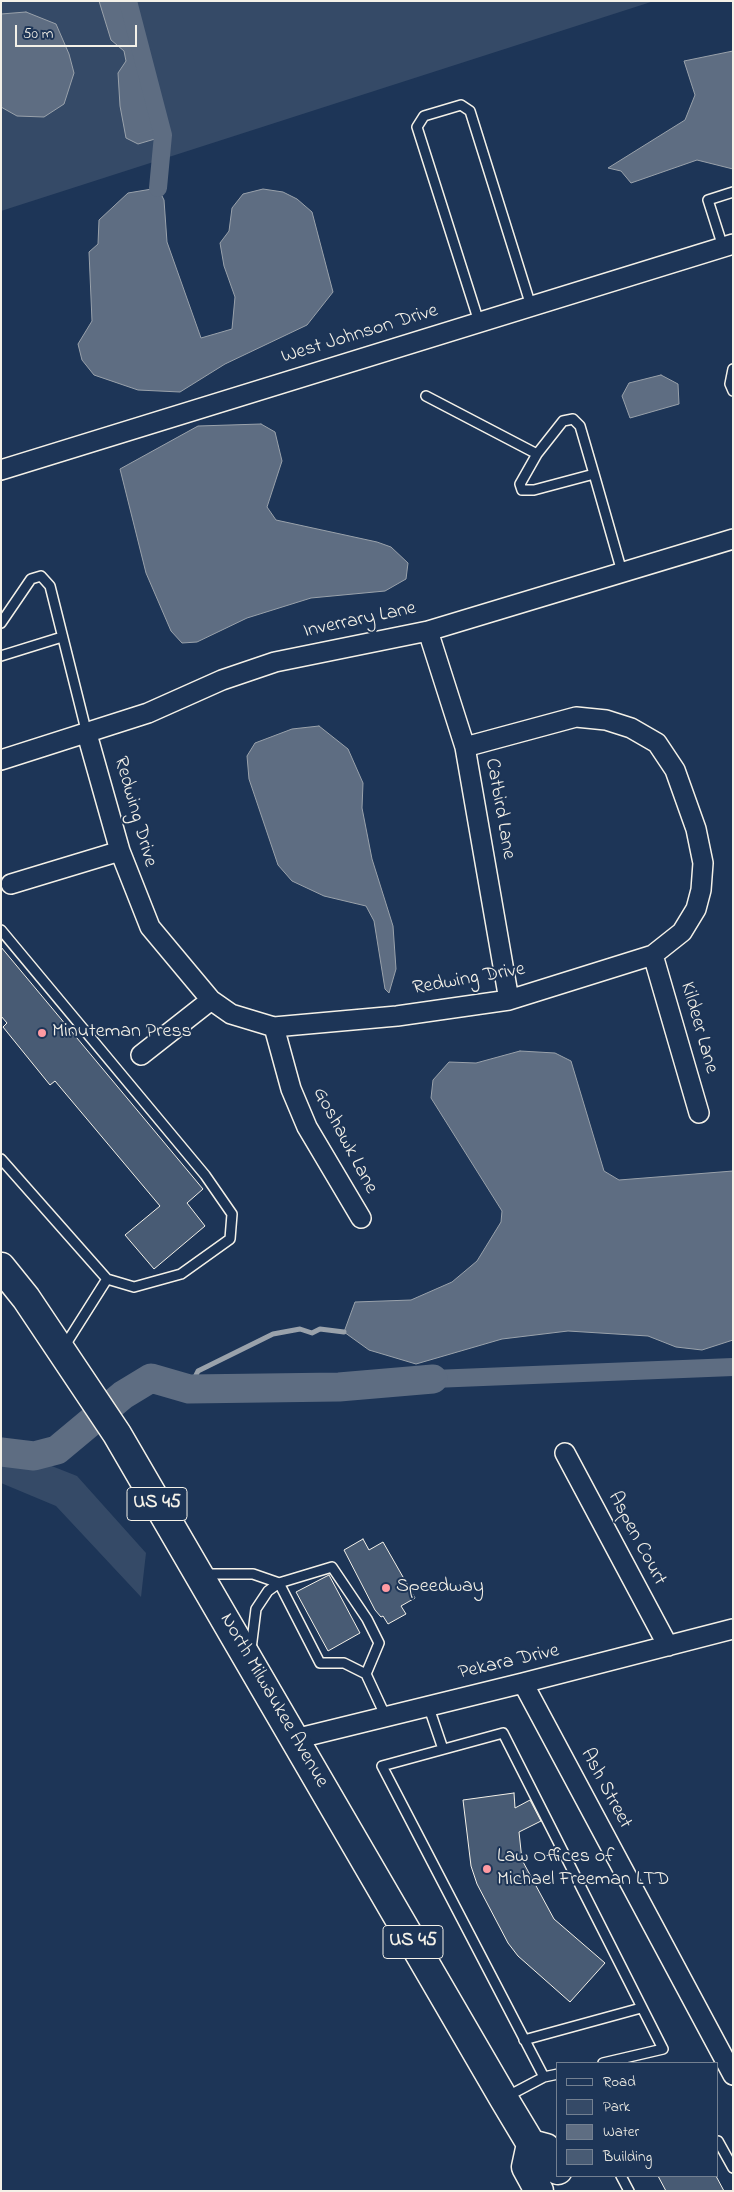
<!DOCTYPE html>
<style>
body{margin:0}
#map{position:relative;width:734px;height:2192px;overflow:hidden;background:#1d3557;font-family:"Indie Flower",sans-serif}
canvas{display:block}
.frame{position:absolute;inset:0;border:2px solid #f4f1e8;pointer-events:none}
.legend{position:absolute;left:556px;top:2062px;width:162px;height:115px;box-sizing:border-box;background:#1d3557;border:1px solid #738091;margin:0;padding:6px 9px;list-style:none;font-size:15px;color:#f4f1e8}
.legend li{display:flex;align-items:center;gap:10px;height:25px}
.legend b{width:25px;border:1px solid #738091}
.scale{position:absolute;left:15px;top:25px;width:122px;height:22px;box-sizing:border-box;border:2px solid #f4f1e8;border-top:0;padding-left:6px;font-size:15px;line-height:18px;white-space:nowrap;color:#f4f1e8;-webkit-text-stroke:4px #1d3557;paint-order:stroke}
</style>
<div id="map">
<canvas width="734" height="2192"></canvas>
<div class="frame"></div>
<ul class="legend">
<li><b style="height:6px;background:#1d3557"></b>Road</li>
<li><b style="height:14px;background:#354a67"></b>Park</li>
<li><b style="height:14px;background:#5e6d82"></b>Water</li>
<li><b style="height:14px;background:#485b74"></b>Building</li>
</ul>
<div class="scale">50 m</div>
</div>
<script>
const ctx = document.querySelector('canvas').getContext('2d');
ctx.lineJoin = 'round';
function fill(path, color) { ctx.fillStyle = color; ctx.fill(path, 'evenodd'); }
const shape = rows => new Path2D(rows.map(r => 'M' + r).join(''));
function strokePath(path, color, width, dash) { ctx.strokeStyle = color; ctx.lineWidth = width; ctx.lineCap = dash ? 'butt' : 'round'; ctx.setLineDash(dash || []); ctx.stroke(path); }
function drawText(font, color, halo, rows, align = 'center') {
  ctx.font = font + ' "Indie Flower",sans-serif'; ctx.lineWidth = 4; ctx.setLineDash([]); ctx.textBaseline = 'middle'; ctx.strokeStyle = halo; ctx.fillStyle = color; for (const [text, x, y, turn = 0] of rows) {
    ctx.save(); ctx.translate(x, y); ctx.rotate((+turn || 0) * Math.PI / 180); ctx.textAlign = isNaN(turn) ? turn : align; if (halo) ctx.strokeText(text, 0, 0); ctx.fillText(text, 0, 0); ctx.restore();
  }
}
const green = shape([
 [1,1,654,1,1,211],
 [1,1446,77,1476,146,1553,141,1597,56,1506,1,1483]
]);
const water = shape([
 [99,1,133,1,140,31,134,42,139,58,149,60,154,78,155,139,138,144,126,138,120,106,118,73,126,61,124,51,111,40,99,1],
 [26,12,56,24,69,54,74,73,64,104,44,117,17,116,1,107,1,14,26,12],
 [733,51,733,169,697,160,631,183,621,171,608,168,685,120,695,95,684,61,733,51],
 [158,188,164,200,167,242,201,338,232,329,235,297,224,266,220,243,229,231,232,208,243,194,263,189,283,192,297,199,312,212,333,292,307,325,225,364,180,392,138,390,94,375,82,360,78,344,92,321,89,252,98,244,99,220,128,193,158,188],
 [661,375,678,384,679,404,630,418,622,396,629,383,661,375],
 [261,424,275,432,282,461,267,507,276,520,377,542,391,547,408,563,406,579,385,591,311,598,247,618,197,642,182,643,171,631,146,573,120,469,198,426,261,424],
 [319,726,348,749,363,783,362,808,372,859,393,926,396,969,389,993,385,989,374,921,366,906,324,896,292,881,278,865,249,779,247,756,255,743,292,729,319,726],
 [520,1051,555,1053,571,1061,604,1171,619,1180,733,1171,733,1340,702,1350,676,1347,648,1336,568,1331,502,1339,416,1364,369,1350,344,1332,355,1302,411,1300,452,1282,477,1261,501,1222,502,1211,431,1098,433,1080,449,1062,476,1063,520,1051]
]);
const stream = shape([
 [189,1389,198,1371,273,1334,300,1329,312,1333,320,1329,344,1332]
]);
const canal = shape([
 [128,1,163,135,158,188],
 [433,1379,733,1367]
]);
const river = shape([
 [1,1452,34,1456,57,1450,123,1395,151,1378,189,1389,339,1387,433,1379]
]);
const building = shape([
 [1,947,203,1189,187,1203,205,1226,154,1269,125,1235,160,1206,55,1081,50,1085,3,1027,7,1023,1,1016,1,947],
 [363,1539,369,1550,383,1542,415,1598,401,1606,406,1614,388,1624,383,1616,381,1617,375,1610,344,1550,363,1539],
 [329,1575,360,1633,328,1651,296,1592,329,1575],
 [514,1793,515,1808,530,1800,541,1821,519,1832,522,1860,554,1919,605,1963,570,2002,518,1956,508,1943,477,1884,471,1866,463,1800,514,1793],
 [658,2176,716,2176,724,2191,666,2191,658,2176]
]);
const service = shape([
 [723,247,708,200,733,192],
 [479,322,417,127,424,116,461,105,470,111,531,306],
 [733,369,730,384,733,391],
 [426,396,537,454],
 [594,474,534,490,522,490,520,484,537,454,563,421,573,419,580,426,594,474,622,572],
 [1,623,31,579,41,576,50,586,87,734],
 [1,656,62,637],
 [1,930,205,1175,232,1214,230,1239,181,1274,134,1287,107,1279],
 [1,1159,107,1279,64,1347],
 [205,1574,253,1574,279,1583,320,1663,344,1663,366,1674,385,1715],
 [251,1649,256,1609,268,1591,279,1583,332,1567,367,1619,379,1643,366,1674],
 [428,1705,443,1749],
 [524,2040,641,2008],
 [544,2077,382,1766,503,1733,663,2049,603,2063],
 [506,2097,544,2077,558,2074],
 [718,2141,733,2168],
 [621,2176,629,2191]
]);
const minor = shape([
 [1,470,733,244],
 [428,631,465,747,509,1000],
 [87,734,120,851,150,927,211,1000,231,1014,274,1027,397,1016,509,1000,653,955,682,932,696,909,701,890,703,863,696,829,675,770,657,743,631,728,606,720,576,717,465,747],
 [1,760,148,713,222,680,275,662,428,631,733,539],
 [11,884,120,851],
 [653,955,699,1113],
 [274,1027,291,1089,307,1127,361,1218],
 [141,1055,211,1000],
 [565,1453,668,1646],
 [523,1683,733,2075],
 [295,1739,523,1683,733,1629]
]);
const primary = shape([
 [1,1267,26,1298,117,1434,504,2099,531,2144,546,2148,558,2170],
 [531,2144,526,2167,539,2191]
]);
const markers = [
 [42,1033,5,"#ff9aa2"],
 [386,1588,5,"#ff9aa2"],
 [487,1869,5,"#ff9aa2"]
];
const shields = [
 [157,1504,60],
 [413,1942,60]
];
const shieldNames = [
 ["US 45",157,1504],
 ["US 45",413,1942]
];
const streetNames = [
 ["West Johnson Drive",360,335,-17],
 ["Inverrary Lane",360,621,-12],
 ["Catbird Lane",499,809,80],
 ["Redwing Drive",134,812,74],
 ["Redwing Drive",469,980,-10],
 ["Kildeer Lane",698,1028,74],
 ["Goshawk Lane",344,1141,62],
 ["Aspen Court",636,1539,62],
 ["Pekara Drive",509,1663,-13],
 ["North Milwaukee Avenue",273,1701,60],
 ["Ash Street",605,1789,62]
];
const poiNames = [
 ["Minuteman Press",52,1033],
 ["Speedway",396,1588],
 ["Law Offices of",497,1858],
 ["Michael Freeman LTD",497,1881]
];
fill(green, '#354a67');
fill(water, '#5e6d82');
strokePath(water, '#9aa2ab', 1);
strokePath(stream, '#9aa2ab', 5);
strokePath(canal, '#5e6d82', 18);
strokePath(river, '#5e6d82', 29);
fill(building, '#485b74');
strokePath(building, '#f4f1e8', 1);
strokePath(service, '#f4f1e8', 12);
strokePath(minor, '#f4f1e8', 22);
strokePath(primary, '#f4f1e8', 31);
strokePath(service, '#1d3557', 9);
strokePath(minor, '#1d3557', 19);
strokePath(primary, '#1d3557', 28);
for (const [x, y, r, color] of markers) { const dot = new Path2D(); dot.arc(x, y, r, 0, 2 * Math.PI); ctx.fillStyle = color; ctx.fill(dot); strokePath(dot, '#1d3557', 2); }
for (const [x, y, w] of shields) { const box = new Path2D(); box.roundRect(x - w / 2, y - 16.5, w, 33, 4); ctx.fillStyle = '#1d3557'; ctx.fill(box); strokePath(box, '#f4f1e8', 1); }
drawText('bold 19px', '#f4f1e8', null, shieldNames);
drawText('20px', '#f4f1e8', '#1d3557', streetNames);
drawText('20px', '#f4f1e8', '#1d3557', poiNames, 'left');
</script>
